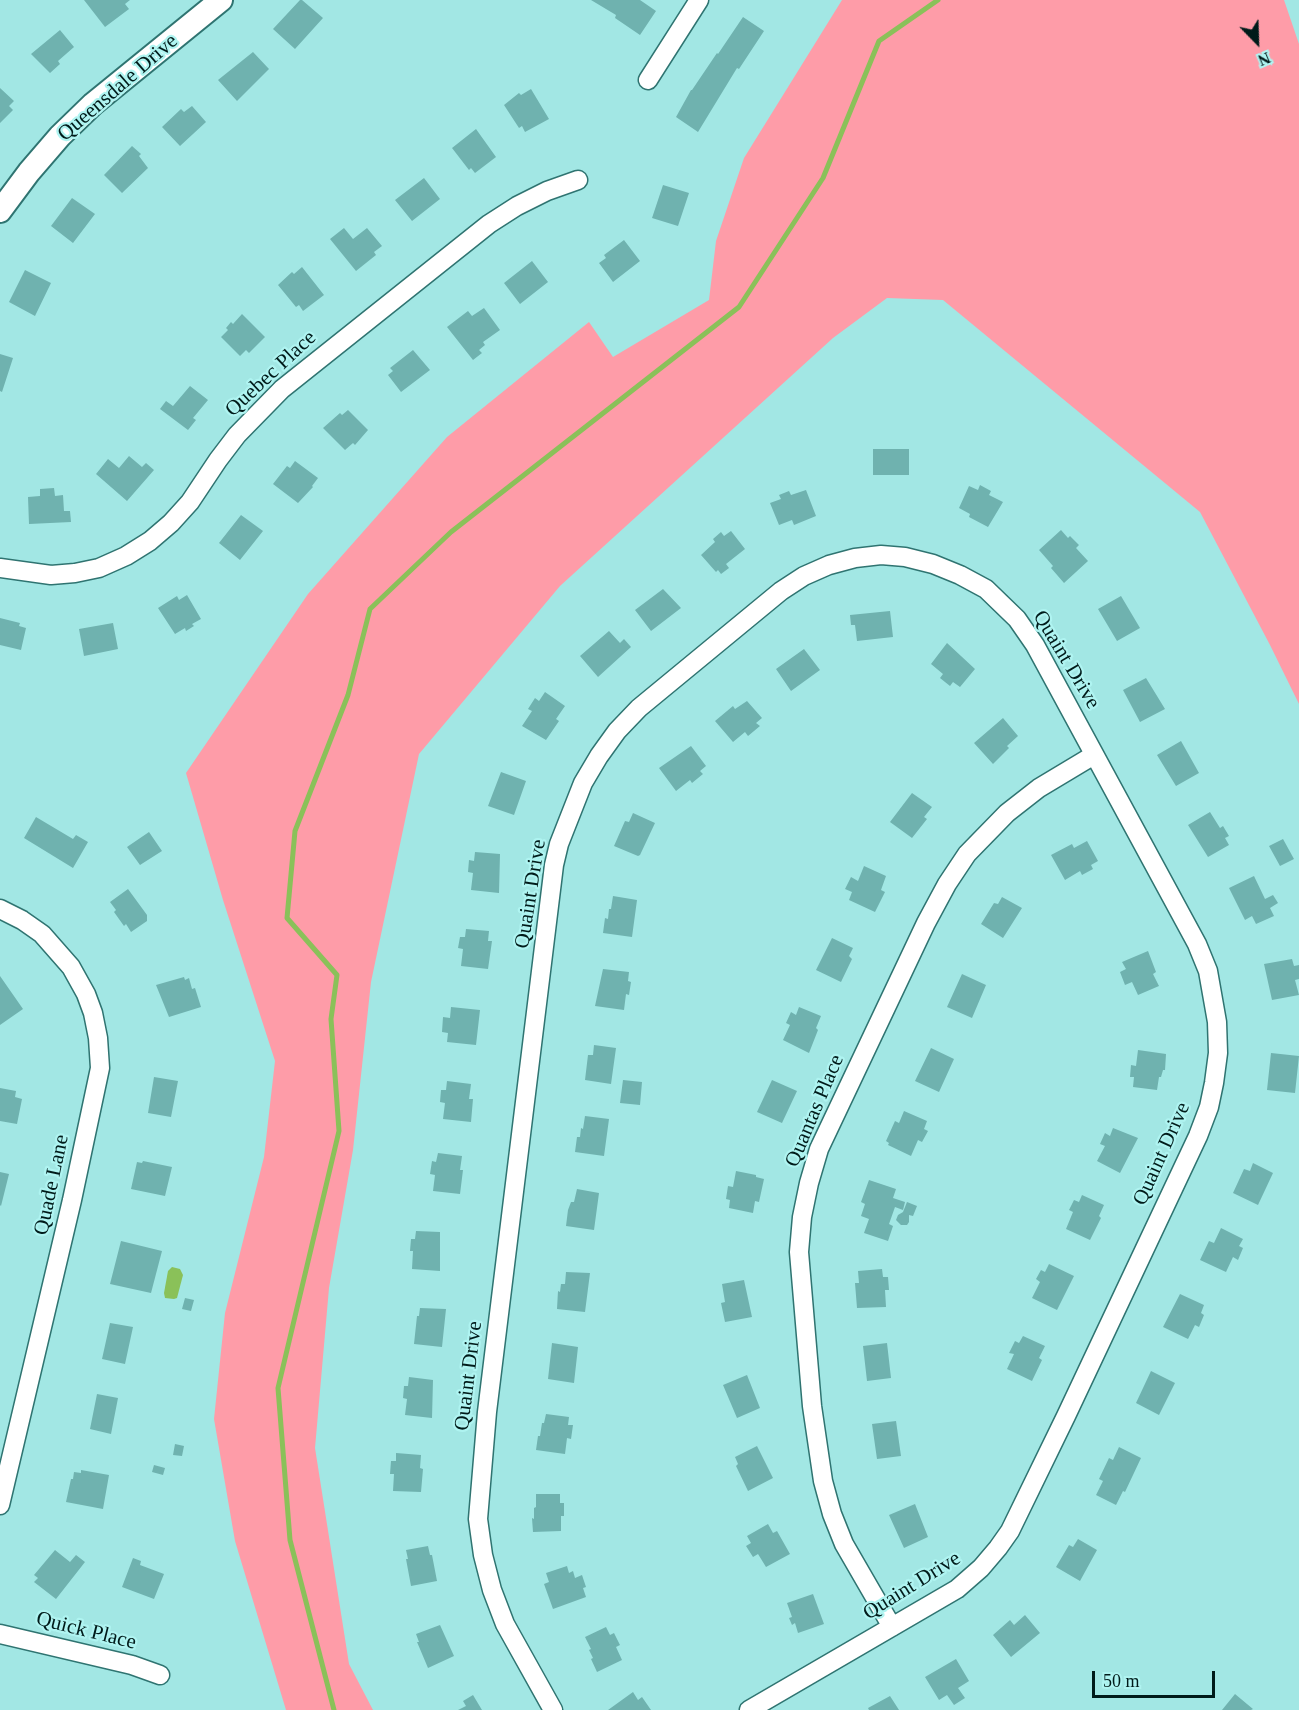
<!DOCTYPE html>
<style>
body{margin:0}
#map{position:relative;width:1299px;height:1710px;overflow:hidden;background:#a2e7e4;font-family:"Times New Roman",serif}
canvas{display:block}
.north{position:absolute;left:1227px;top:12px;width:60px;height:60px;-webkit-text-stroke:4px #aff4f1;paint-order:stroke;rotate:157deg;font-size:16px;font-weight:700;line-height:24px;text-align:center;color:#001b1a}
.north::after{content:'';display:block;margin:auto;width:21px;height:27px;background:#001b1a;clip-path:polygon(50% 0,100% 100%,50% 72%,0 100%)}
.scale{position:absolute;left:1092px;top:1671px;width:123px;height:27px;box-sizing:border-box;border:3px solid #001b1a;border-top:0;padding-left:8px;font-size:18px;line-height:21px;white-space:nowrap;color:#001b1a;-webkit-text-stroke:4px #aff4f1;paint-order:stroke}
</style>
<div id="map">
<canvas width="1299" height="1710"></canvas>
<div class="north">N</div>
<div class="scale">50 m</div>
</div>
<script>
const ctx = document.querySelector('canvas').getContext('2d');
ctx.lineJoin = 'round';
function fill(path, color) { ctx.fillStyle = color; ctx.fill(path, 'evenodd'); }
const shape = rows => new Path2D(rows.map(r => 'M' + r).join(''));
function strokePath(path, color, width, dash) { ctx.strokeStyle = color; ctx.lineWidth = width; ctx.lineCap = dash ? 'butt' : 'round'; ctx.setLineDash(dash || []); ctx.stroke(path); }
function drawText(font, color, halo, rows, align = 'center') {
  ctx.font = font + ' "Times New Roman",serif'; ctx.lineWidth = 4.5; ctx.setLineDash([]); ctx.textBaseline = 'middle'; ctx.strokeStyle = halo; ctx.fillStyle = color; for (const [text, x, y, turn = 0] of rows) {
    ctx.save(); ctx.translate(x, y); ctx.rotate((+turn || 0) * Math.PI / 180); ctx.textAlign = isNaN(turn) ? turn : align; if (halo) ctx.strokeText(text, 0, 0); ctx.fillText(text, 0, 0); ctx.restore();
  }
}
const green = shape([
 [842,0,1284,0,1299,44,1299,704,1270,645,1200,512,943,300,887,298,833,338,560,586,419,754,371,982,353,1150,329,1288,315,1448,349,1664,373,1710,286,1710,235,1541,214,1419,225,1313,264,1157,275,1061,223,900,186,773,308,594,447,437,589,322,613,357,709,300,716,241,744,158]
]);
const water = shape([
 [172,1267,180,1269,183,1275,177,1298,174,1299,165,1298,164,1293,168,1271]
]);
const stream = shape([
 [334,1710,290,1540,278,1388,339,1131,331,1019,337,975,287,918,295,831,348,695,370,609,451,532,739,307,823,178,879,41,938,0]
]);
const building = shape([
 [84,0,130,0,125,4,129,9,105,27],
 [300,0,302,0,323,18,295,49,273,29],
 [591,0,640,0,656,11,640,35,615,18,616,15],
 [743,17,764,31,739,69,737,68,698,132,676,117,691,90,692,90,717,53,718,54],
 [60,30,74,47,58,61,60,64,50,73,31,54],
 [253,52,269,69,237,101,218,80],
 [0,88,14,101,9,106,13,110,0,123],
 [531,89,549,119,525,132,522,126,519,128,504,105,519,93,521,95],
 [192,106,206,122,180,146,162,127,181,109,184,112],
 [476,129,496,157,475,173,471,168,469,170,452,148],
 [132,146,141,154,139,156,148,168,122,193,104,175],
 [424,178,440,199,412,221,395,200],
 [663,185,689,193,678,226,652,218],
 [72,198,95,214,73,243,51,226],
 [344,228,353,239,367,228,382,246,374,252,376,255,356,271,330,239],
 [624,240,640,261,613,282,599,263,606,258,604,255],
 [532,261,548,282,520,304,504,283],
 [302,267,324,295,303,311,299,305,296,307,278,285,292,272,294,274],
 [25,270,51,283,35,316,9,302],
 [484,308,500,330,483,342,485,345,479,350,482,353,473,360,447,327,468,311,472,316],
 [242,314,265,337,249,353,246,350,240,356,221,337,228,330,226,328,231,322,233,324],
 [413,350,430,370,401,392,388,375,393,371,390,368],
 [0,354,13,358,2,392,0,391],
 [190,386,208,400,193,418,196,420,188,430,160,409,166,401,173,406],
 [348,410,368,430,355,445,353,443,345,450,323,428,340,413,342,415],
 [873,449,909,449,909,475,873,475],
 [129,456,142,467,146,463,154,470,127,501,96,474,108,459,119,468],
 [295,461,318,478,312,486,313,487,298,503,273,484,287,466,290,468],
 [980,485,991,491,989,495,1003,502,988,527,969,517,970,514,959,508,969,486,978,490],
 [54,488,55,496,63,495,64,511,70,511,71,522,29,524,28,497,40,496,40,489],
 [806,490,816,516,794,525,792,520,779,525,770,503,781,499,779,495,789,491,791,495],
 [241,515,263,531,240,560,219,543],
 [1061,530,1068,538,1070,536,1079,545,1076,548,1088,561,1064,583,1051,568,1053,566,1039,550],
 [731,531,745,549,726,564,729,568,721,574,718,570,716,572,701,555,715,542,713,539,721,532,724,536],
 [663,589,681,608,651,631,635,610],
 [187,595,201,619,192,624,194,626,186,631,185,628,175,634,158,608,177,596,179,600],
 [1121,596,1140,628,1117,641,1098,609],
 [890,611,893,637,857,641,855,625,851,625,850,615],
 [0,618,20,623,19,626,26,628,21,650,0,645],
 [113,623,118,649,84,656,79,629],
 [609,631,620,643,624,639,631,647,598,677,580,656],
 [947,643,975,669,960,687,953,682,950,686,940,678,943,674,931,664],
 [804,649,820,670,791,691,776,669],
 [1146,678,1165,709,1140,722,1123,690],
 [545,692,565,706,556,719,559,721,546,740,522,726,532,711,528,709,535,698,539,701],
 [747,701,762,718,756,723,760,726,748,736,745,732,733,742,715,721,733,706,735,709],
 [1003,718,1018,736,1007,746,1009,748,993,764,974,743],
 [1181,741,1199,773,1176,786,1157,755],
 [691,746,706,766,700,771,703,774,692,783,690,780,676,791,659,768],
 [501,772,526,781,514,815,488,806],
 [912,793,932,807,924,817,927,819,912,838,890,822],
 [1210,812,1220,828,1223,826,1229,836,1225,838,1229,845,1208,857,1188,825],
 [633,813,655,823,640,855,638,856,614,846,625,821,629,822],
 [36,817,73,839,76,835,88,842,73,868,24,838],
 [149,832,162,851,140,865,127,847],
 [1283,839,1294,859,1280,866,1269,846],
 [1087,841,1098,861,1091,865,1093,869,1082,875,1080,871,1065,880,1051,855,1072,844,1074,848],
 [475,852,500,854,499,893,471,890,473,873,468,872,469,860,474,861],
 [864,866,886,876,881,890,885,892,875,912,849,900,852,892,845,889,851,877,858,881],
 [1254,876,1265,899,1273,895,1278,903,1270,908,1274,916,1256,924,1252,916,1245,920,1229,888],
 [128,889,147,915,147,921,131,932,126,924,124,926,114,912,116,910,110,902],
 [613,896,637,900,632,937,603,933,605,918,608,919,609,909,611,909],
 [1002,897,1022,908,1003,938,981,924,994,903,998,904],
 [466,929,489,931,488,941,492,941,488,969,461,966,463,949,458,948,460,937,465,937],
 [832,938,853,948,849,956,852,959,841,982,816,970],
 [1148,951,1156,972,1153,974,1159,986,1138,995,1132,982,1125,985,1120,972,1126,969,1122,962],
 [1292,959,1294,966,1299,965,1299,979,1295,980,1299,995,1272,1000,1264,964],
 [603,969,629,972,628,981,631,982,629,995,626,994,624,1010,595,1006],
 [962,974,986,985,972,1018,947,1007],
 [0,976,23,1009,0,1025],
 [184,977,185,980,189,978,192,989,195,988,201,1007,169,1017,156,985],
 [451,1007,480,1010,476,1045,447,1042,448,1033,442,1032,443,1017,450,1018],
 [799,1007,821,1016,816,1028,818,1030,809,1053,783,1040,790,1025,786,1023,791,1012,796,1015],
 [594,1045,616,1048,611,1084,585,1080,588,1055,593,1055],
 [931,1048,954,1059,939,1092,915,1081],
 [1138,1050,1166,1054,1165,1070,1163,1070,1161,1077,1159,1077,1157,1090,1133,1087,1134,1077,1130,1077,1131,1065,1136,1066],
 [1271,1053,1299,1056,1295,1093,1267,1090],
 [154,1077,178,1081,171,1117,148,1113],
 [623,1080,642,1082,640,1105,620,1103],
 [772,1080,797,1091,782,1123,757,1112],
 [447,1081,471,1084,469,1099,473,1099,471,1122,443,1119,445,1103,440,1102,441,1090,446,1090],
 [0,1088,16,1091,15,1097,22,1099,17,1124,0,1121],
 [904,1111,927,1121,924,1129,928,1131,922,1142,918,1140,911,1156,888,1145,889,1143,886,1141,895,1121,899,1123],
 [585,1116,609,1119,604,1156,575,1152,577,1137,580,1137,581,1128,583,1129],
 [1113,1128,1138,1138,1120,1173,1097,1161,1105,1146,1100,1144,1105,1133,1110,1136],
 [438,1153,462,1156,460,1170,463,1170,460,1194,433,1191,435,1175,430,1174,432,1161,436,1162],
 [143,1161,172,1167,165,1196,131,1189,137,1162,142,1163],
 [1253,1163,1273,1173,1258,1205,1233,1193,1244,1169,1250,1171],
 [736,1171,756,1175,756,1177,764,1179,759,1202,755,1201,753,1213,729,1208,730,1200,726,1199,728,1186,733,1187],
 [0,1172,9,1174,1,1206,0,1205],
 [869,1180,896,1189,893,1198,905,1202,903,1210,895,1207,889,1224,893,1226,888,1241,864,1233,869,1219,861,1216,865,1204,861,1202],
 [577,1189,599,1193,594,1230,566,1226,568,1210,571,1202,574,1202],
 [1082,1195,1104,1205,1099,1216,1101,1218,1090,1240,1066,1229,1073,1212,1069,1210,1074,1200,1079,1202],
 [907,1202,917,1206,913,1216,909,1215,909,1222,907,1225,901,1225,896,1220,898,1215,903,1212],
 [1221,1228,1243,1239,1239,1246,1243,1248,1238,1260,1233,1257,1226,1272,1200,1260,1209,1241,1214,1243],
 [416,1231,440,1232,440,1271,412,1269,413,1251,410,1251,411,1239,415,1239],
 [121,1241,162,1251,151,1293,110,1284],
 [1049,1264,1074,1276,1057,1310,1032,1298,1040,1282,1036,1279,1041,1270,1045,1272],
 [882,1269,883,1277,888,1277,889,1290,885,1290,886,1307,857,1308,855,1283,859,1283,858,1271],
 [566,1272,590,1273,585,1312,557,1309,558,1291,560,1292,561,1284,565,1284],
 [744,1280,752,1317,725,1322,721,1303,725,1302,722,1284],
 [1180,1294,1204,1305,1201,1313,1204,1315,1199,1327,1195,1325,1188,1339,1163,1327],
 [185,1298,194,1300,191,1311,182,1309],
 [420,1308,446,1309,442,1347,414,1344,417,1316,419,1316],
 [110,1323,133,1327,125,1364,102,1359],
 [1023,1336,1045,1346,1039,1358,1042,1360,1032,1381,1007,1369,1014,1354,1009,1353,1015,1341,1019,1343],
 [552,1343,578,1347,574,1383,548,1379],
 [887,1343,891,1378,867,1381,863,1346],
 [1151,1371,1175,1383,1159,1415,1136,1403],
 [747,1375,760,1408,737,1418,723,1385],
 [409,1377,433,1380,432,1418,405,1415,407,1399,403,1398,404,1386,408,1386],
 [97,1394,118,1398,111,1434,90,1429],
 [546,1414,569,1417,568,1425,573,1425,571,1439,567,1438,565,1454,536,1450,538,1436,540,1436,542,1423,544,1423],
 [896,1421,901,1456,877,1459,872,1424],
 [175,1444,184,1446,182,1456,173,1455],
 [757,1446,773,1478,748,1491,736,1466,738,1464,735,1457],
 [1119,1447,1141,1458,1125,1492,1123,1491,1116,1505,1096,1495,1103,1481,1099,1479,1109,1458,1113,1460],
 [396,1453,421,1455,420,1468,423,1469,421,1492,393,1491,394,1474,390,1474,391,1461,396,1461],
 [154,1465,165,1468,163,1475,152,1472],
 [81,1470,109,1475,103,1509,66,1502,71,1479,73,1479,74,1472,81,1473],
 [536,1494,560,1494,560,1503,564,1503,564,1516,561,1516,561,1531,533,1532,532,1518,534,1519,534,1508,536,1507],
 [915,1504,928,1537,904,1548,889,1515],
 [768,1524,773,1533,777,1531,790,1554,766,1567,758,1554,753,1557,746,1546,751,1543,747,1536],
 [1078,1539,1097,1550,1080,1581,1056,1567,1069,1545,1073,1547],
 [428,1546,430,1555,432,1555,437,1581,411,1586,406,1559,408,1559,406,1550],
 [55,1550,70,1562,76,1555,85,1562,56,1599,34,1582,38,1578,34,1575],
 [133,1558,141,1561,140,1565,164,1574,154,1599,122,1587],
 [567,1566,569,1573,573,1571,575,1578,582,1575,586,1587,583,1588,586,1597,553,1609,544,1584,549,1582,546,1573],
 [813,1594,824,1624,798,1633,795,1623,792,1625,789,1618,792,1617,787,1603],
 [1025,1615,1040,1633,1011,1657,993,1635,1010,1620,1014,1625],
 [440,1625,454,1656,428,1668,417,1642,419,1642,416,1634],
 [606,1627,610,1635,614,1633,620,1645,616,1647,622,1660,597,1672,591,1659,593,1658,589,1650,591,1649,585,1637],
 [956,1659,969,1681,958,1688,965,1698,954,1705,947,1695,939,1700,925,1677],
 [633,1692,638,1700,642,1697,651,1710,608,1710],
 [1235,1694,1253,1709,1251,1710,1222,1710],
 [473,1695,482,1710,458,1710,466,1706,463,1701],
 [890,1696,899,1710,869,1710,868,1708]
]);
const minor = shape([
 [648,80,699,0],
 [0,568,51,575,75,573,99,568,126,556,150,541,171,523,190,502,218,460,237,435,282,389,489,224,517,206,547,191,578,180],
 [0,909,22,920,42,934,71,967,86,994,93,1013,98,1038,100,1068,72,1200,0,1505],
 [892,1627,844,1544,832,1514,823,1481,812,1406,799,1252,802,1217,809,1183,819,1149,926,923,947,884,967,854,1007,813,1039,788,1094,755],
 [0,1634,132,1665,160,1675],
 [553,1710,505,1624,492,1590,483,1555,478,1519,487,1412,554,865,559,844,583,783,599,756,617,731,639,708,781,591,804,576,829,565,855,558,881,555,905,557,933,564,960,575,986,589,1017,619,1035,645,1197,944,1208,971,1217,1022,1218,1053,1214,1083,1209,1107,1198,1136,1066,1416,1010,1531,998,1548,981,1568,957,1589,749,1710]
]);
const tertiary = shape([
 [0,211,29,172,60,136,93,104,221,0]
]);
const streetNames = [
 ["Queensdale Drive",118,88,-41],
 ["Quebec Place",271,374,-43],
 ["Quaint Drive",1066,660,59],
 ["Quaint Drive",531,894,-81],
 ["Quantas Place",815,1111,-67],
 ["Quaint Drive",1162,1154,-66],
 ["Quade Lane",52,1185,-78],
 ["Quaint Drive",469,1376,-83],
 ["Quaint Drive",912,1586,-32],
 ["Quick Place",86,1631,14]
];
fill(green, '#fe9ca8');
fill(water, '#8ac159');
strokePath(stream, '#8ac159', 5);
fill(building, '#6fb2af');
strokePath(minor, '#2f7471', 21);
strokePath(tertiary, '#2f7471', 26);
strokePath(minor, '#fff', 18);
strokePath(tertiary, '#fff', 22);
drawText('21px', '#001b1a', '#aff4f1', streetNames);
</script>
